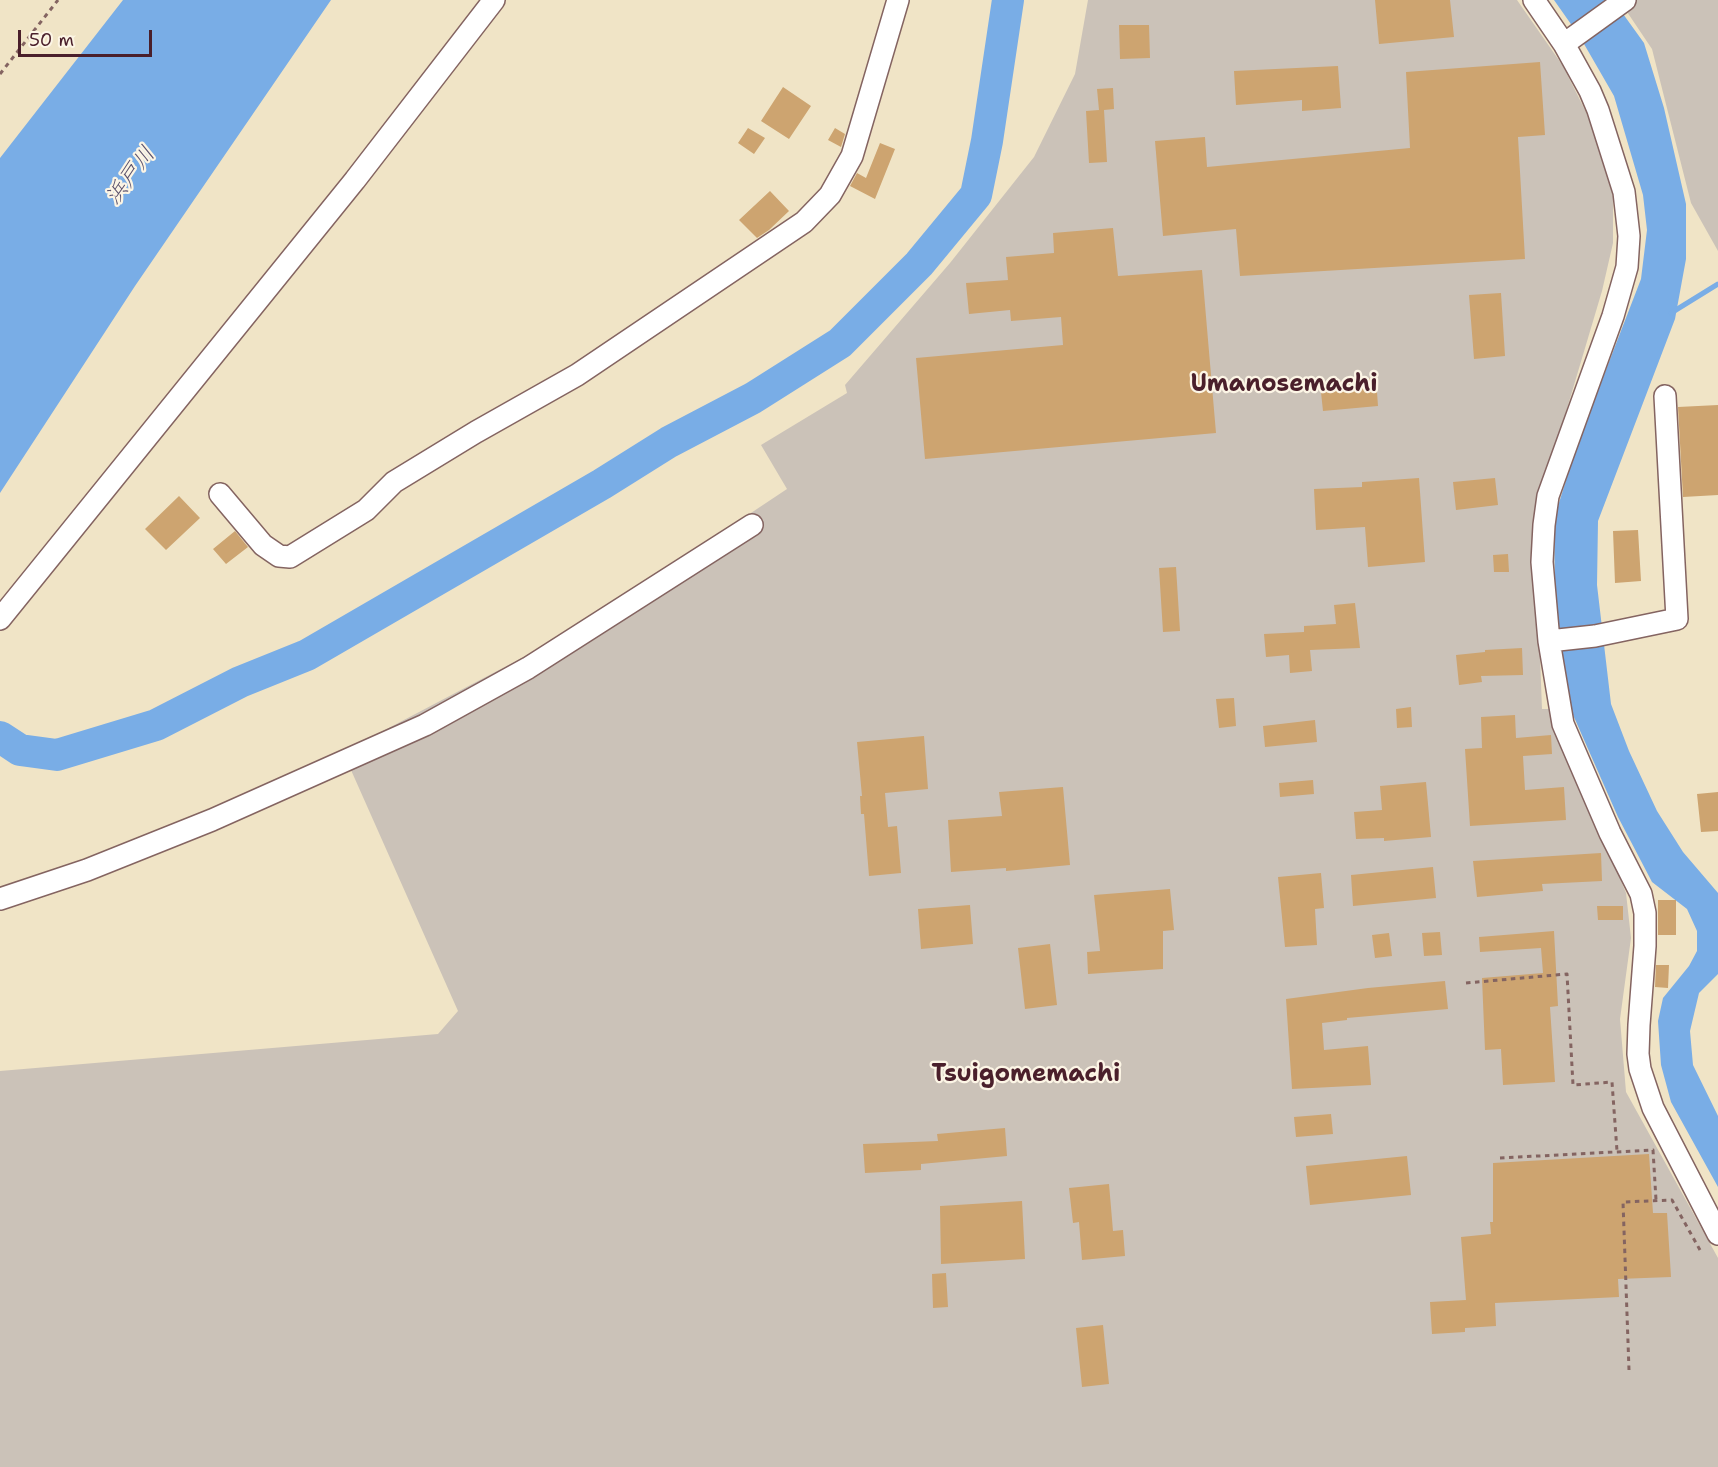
<!DOCTYPE html>
<meta charset="utf-8">
<style>
body{margin:0}
#map{position:relative;width:1718px;height:1467px;overflow:hidden;background:#f0e4c6;font-family:"Shantell Sans",sans-serif}
canvas{display:block}
.scale{position:absolute;left:18px;top:30px;width:134px;height:27px;box-sizing:border-box;border:3px solid #4a1f2b;border-top:0;padding-left:8px;font-size:18px;line-height:21px;white-space:nowrap;color:#4a1f2b;-webkit-text-stroke:4px #fcf5e5;paint-order:stroke}
</style>
<div id="map">
<canvas width="1718" height="1467"></canvas>
<div class="scale">50 m</div>
</div>
<script>
const ctx = document.querySelector('canvas').getContext('2d');
ctx.lineJoin = 'round';
function fill(path, color) { ctx.fillStyle = color; ctx.fill(path, 'evenodd'); }
const shape = rows => new Path2D(rows.map(r => 'M' + r).join(''));
function strokePath(path, color, width, dash) { ctx.strokeStyle = color; ctx.lineWidth = width; ctx.lineCap = dash ? 'butt' : 'round'; ctx.setLineDash(dash || []); ctx.stroke(path); }
function drawText(font, color, halo, rows, align = 'center') {
  ctx.font = font + ' "Shantell Sans","Klee One",sans-serif'; ctx.lineWidth = 4.5; ctx.setLineDash([]); ctx.textBaseline = 'middle'; ctx.strokeStyle = halo; ctx.fillStyle = color; for (const [text, x, y, turn = 0] of rows) {
    ctx.save(); ctx.translate(x, y); ctx.rotate((+turn || 0) * Math.PI / 180); ctx.textAlign = isNaN(turn) ? turn : align; if (halo) ctx.strokeText(text, 0, 0); ctx.fillText(text, 0, 0); ctx.restore();
  }
}
const industrial = shape([
 [1088,0,1517,0,1563,66,1593,126,1613,196,1613,243,1602,291,1538,506,1535,525,1542,709,1551,709,1626,893,1631,938,1620,1019,1626,1092,1718,1258,1718,1467,0,1467,0,1071,438,1034,458,1011,343,752,575,630,787,489,761,445,847,393,845,385,950,263,1034,157,1075,74],
 [1619,0,1718,0,1718,251,1691,203,1652,49]
]);
const water = shape([
 [123,0,331,0,135,286,0,493,0,158],
 [1554,0,1613,0,1644,43,1664,108,1686,204,1686,259,1675,319,1598,521,1597,585,1611,704,1629,751,1657,811,1683,852,1718,893,1718,974,1699,993,1690,1031,1693,1065,1718,1116,1718,1187,1671,1102,1661,1065,1658,1021,1663,998,1689,966,1697,951,1697,931,1687,909,1652,882,1618,817,1570,708,1562,652,1555,598,1554,519,1577,445,1641,279,1647,230,1643,195,1614,96,1580,37]
]);
const stream = shape([
 [1671,313,1718,284]
]);
const river = shape([
 [0,737,20,750,57,755,156,725,240,682,307,655,602,484,669,442,753,398,840,343,919,264,976,195,987,141,1008,0]
]);
const building = shape([
 [1375,0,1450,0,1454,37,1379,44],
 [1119,25,1149,25,1150,58,1120,59],
 [1540,62,1545,135,1518,137,1525,259,1240,276,1236,229,1163,236,1155,141,1205,137,1207,167,1410,148,1406,72],
 [1338,66,1341,108,1302,111,1302,100,1236,105,1234,71],
 [783,87,811,106,789,139,761,121],
 [1113,88,1114,109,1104,110,1107,162,1089,163,1086,111,1099,110,1097,89],
 [748,128,765,138,754,154,738,143],
 [835,128,845,134,841,147,828,140],
 [880,143,895,149,875,199,850,186,857,173,866,178],
 [770,191,789,211,769,230,757,238,739,220],
 [1113,228,1118,276,1202,270,1216,433,925,459,916,358,1063,345,1061,317,1011,321,1010,310,969,314,966,283,1008,280,1006,257,1054,253,1053,233],
 [1501,293,1505,356,1474,359,1469,295],
 [1376,378,1378,406,1323,411,1320,383],
 [1718,405,1718,495,1683,497,1678,407],
 [1419,478,1425,562,1368,567,1365,527,1316,530,1314,489,1362,487,1362,482],
 [1495,478,1498,505,1456,510,1453,482],
 [179,496,200,518,166,550,145,529],
 [1638,530,1641,581,1615,583,1613,531],
 [235,531,248,547,226,564,213,549],
 [1508,554,1509,572,1494,572,1493,555],
 [1176,567,1180,631,1163,632,1159,568],
 [1355,603,1360,648,1310,650,1312,671,1290,673,1289,655,1266,657,1264,634,1304,632,1304,626,1336,624,1334,605],
 [1522,648,1523,675,1481,676,1482,682,1459,685,1456,655,1485,652,1485,650],
 [1234,698,1236,726,1219,728,1216,699],
 [1411,707,1412,727,1397,728,1396,709],
 [1515,715,1516,738,1551,735,1552,754,1523,756,1525,790,1564,787,1566,820,1470,826,1465,749,1482,748,1481,717],
 [1315,720,1317,742,1265,747,1263,726],
 [924,736,928,789,885,793,888,827,897,826,901,873,869,876,864,814,861,814,860,796,862,796,857,742],
 [1313,780,1314,794,1280,797,1279,783],
 [1426,782,1431,837,1384,841,1384,838,1356,839,1354,812,1382,810,1380,786],
 [1063,787,1070,865,1006,871,1006,868,951,872,948,820,1002,816,999,792],
 [1718,792,1718,831,1701,832,1697,794],
 [1601,853,1602,881,1542,884,1543,891,1477,897,1473,861],
 [1433,867,1436,898,1353,906,1351,875],
 [1321,873,1324,908,1315,909,1317,945,1285,947,1278,877],
 [1170,889,1174,930,1163,931,1163,969,1088,974,1087,952,1100,951,1094,895],
 [1658,900,1676,900,1676,935,1658,935],
 [970,905,973,944,921,949,918,909],
 [1597,906,1623,906,1623,920,1598,920],
 [1554,931,1558,1006,1550,1007,1555,1082,1503,1085,1501,1049,1485,1050,1482,978,1543,973,1541,948,1480,952,1479,937],
 [1440,932,1442,955,1424,956,1422,933],
 [1389,933,1392,956,1375,958,1372,935],
 [1050,944,1057,1005,1025,1009,1018,948],
 [1656,965,1669,965,1668,988,1655,987],
 [1445,981,1448,1009,1347,1018,1347,1020,1322,1023,1324,1050,1368,1046,1371,1085,1292,1089,1286,999,1368,988],
 [1331,1114,1333,1134,1296,1137,1294,1117],
 [1005,1128,1007,1156,921,1164,921,1170,865,1173,863,1144,938,1141,937,1134],
 [1649,1154,1653,1213,1667,1213,1671,1277,1618,1279,1619,1297,1495,1303,1496,1326,1465,1328,1465,1332,1432,1334,1430,1302,1466,1300,1461,1237,1491,1234,1490,1222,1493,1222,1493,1163],
 [1407,1156,1411,1195,1310,1205,1306,1166],
 [1109,1184,1113,1231,1123,1230,1125,1256,1082,1260,1079,1222,1073,1223,1069,1188],
 [1022,1201,1025,1259,941,1264,940,1206],
 [946,1273,948,1307,933,1308,932,1274],
 [1103,1325,1109,1384,1082,1387,1076,1328]
]);
const path = shape([
 [0,74,58,0],
 [1466,983,1567,974,1573,1085,1612,1082,1617,1151],
 [1500,1158,1653,1150,1656,1200],
 [1629,1370,1623,1202,1672,1200,1700,1250]
]);
const minor = shape([
 [1534,0,1564,44,1590,91,1598,110,1624,192,1629,236,1627,267,1613,316,1548,496,1544,525,1542,562,1549,641,1563,724,1610,833,1641,894,1645,913,1645,946,1639,1025,1638,1054,1640,1069,1653,1108,1718,1234],
 [1564,44,1625,0],
 [220,494,263,545,279,556,290,557,366,510,394,482,476,432,577,375,804,222,830,195,852,156,898,0],
 [0,619,355,180,494,0],
 [1549,641,1595,636,1677,619,1665,396],
 [0,899,87,870,212,820,425,725,528,668,752,525]
]);
const waterNames = [
 ["浜戸川",131,176,-53]
];
const quarterNames = [
 ["Umanosemachi",1284,385],
 ["Tsuigomemachi",1026,1075]
];
fill(industrial, '#cbc2b8');
fill(water, '#79ade6');
strokePath(stream, '#79ade6', 5);
strokePath(river, '#79ade6', 32);
fill(building, '#cda470');
strokePath(minor, '#846461', 24);
strokePath(path, '#846461', 3, [4.5, 4.5]);
strokePath(minor, '#fff', 21);
drawText('italic 22px', '#5a516c', '#fcf5e5', waterNames);
drawText('bold 24px', '#4a1f2b', '#fcf5e5', quarterNames);
</script>
